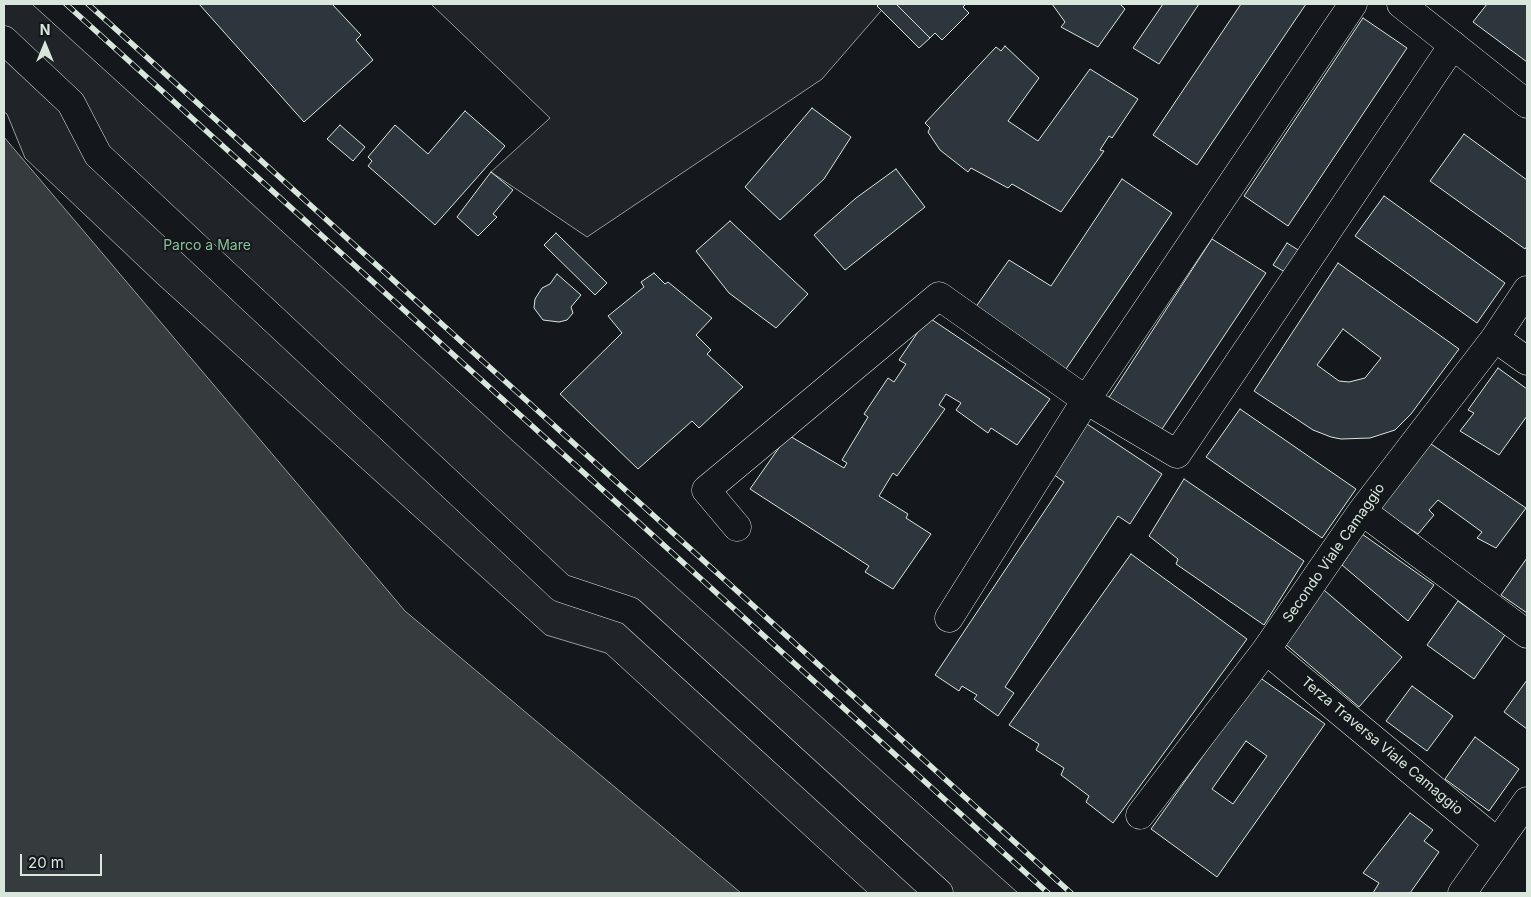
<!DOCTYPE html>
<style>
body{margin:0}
#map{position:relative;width:1531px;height:897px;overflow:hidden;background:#14181c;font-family:Inter,sans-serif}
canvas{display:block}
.frame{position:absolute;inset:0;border:5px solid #d8e6dc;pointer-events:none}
.north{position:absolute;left:20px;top:20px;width:50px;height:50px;-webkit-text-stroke:4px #14181c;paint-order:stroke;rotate:0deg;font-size:14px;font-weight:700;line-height:20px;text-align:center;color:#d8e6dc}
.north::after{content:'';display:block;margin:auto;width:18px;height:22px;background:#d8e6dc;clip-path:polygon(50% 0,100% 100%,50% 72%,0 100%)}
.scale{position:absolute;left:20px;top:854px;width:82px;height:22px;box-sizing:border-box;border:2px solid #d8e6dc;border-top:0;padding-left:6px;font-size:15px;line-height:18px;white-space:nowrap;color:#d8e6dc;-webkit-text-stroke:4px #14181c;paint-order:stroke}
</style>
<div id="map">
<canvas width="1531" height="897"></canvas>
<div class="frame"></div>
<div class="north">N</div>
<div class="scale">20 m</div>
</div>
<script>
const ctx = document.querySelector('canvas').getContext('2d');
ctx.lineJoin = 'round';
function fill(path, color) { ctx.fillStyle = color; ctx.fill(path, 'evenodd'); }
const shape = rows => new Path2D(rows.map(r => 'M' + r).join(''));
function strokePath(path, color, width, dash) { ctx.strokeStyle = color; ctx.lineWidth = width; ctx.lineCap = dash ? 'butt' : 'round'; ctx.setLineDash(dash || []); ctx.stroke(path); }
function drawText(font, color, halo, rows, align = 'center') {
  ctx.font = font + ' Inter,sans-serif'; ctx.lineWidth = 4; ctx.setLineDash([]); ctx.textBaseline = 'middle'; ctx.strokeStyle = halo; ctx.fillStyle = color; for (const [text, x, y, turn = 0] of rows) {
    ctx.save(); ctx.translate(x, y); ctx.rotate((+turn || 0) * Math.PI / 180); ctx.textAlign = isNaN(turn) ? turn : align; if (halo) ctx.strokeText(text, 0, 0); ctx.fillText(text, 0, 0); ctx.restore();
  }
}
const green = shape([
 [4,4,32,4,514,442,1018,893,868,893,606,653,546,635,158,284,25,158,7,114,4,112,4,4],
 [431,4,887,4,822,79,587,237,491,172,550,118,431,4]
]);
const water = shape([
 [4,137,405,611,741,893,4,893,4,137]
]);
const building = shape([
 [199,4,332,4,361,35,356,40,373,60,304,122,199,4],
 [879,4,896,4,930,38,919,48,877,6,879,4],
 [896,4,966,4,963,7,969,13,942,40,935,33,930,38,896,4],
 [1052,4,1120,4,1125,9,1098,47,1061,27,1065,22,1052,4],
 [1163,4,1199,4,1159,64,1133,48,1163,4],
 [1241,4,1306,4,1197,165,1153,135,1241,4],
 [1487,4,1527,4,1527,62,1473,22,1487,4],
 [1363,18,1407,48,1288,226,1244,196,1363,18],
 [1005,46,1039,78,1008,121,1038,141,1090,69,1138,99,1112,138,1109,136,1100,150,1104,151,1061,212,1012,184,1008,188,971,168,968,172,940,150,928,132,930,128,925,123,996,47,1001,51,1005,46],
 [812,108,851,137,824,179,780,220,745,187,812,108],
 [465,111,505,146,435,225,368,166,372,161,368,157,395,125,428,154,465,111],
 [340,125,365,147,353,161,327,139,340,125],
 [1464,134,1527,180,1527,246,1525,249,1430,181,1464,134],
 [896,169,925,207,845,270,814,235,856,198,896,169],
 [491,172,513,190,493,214,497,217,478,236,457,217,491,172],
 [1122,179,1172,213,1066,369,975,308,1009,260,1051,286,1122,179],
 [1384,196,1505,283,1477,323,1355,236,1384,196],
 [730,221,808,294,776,328,729,293,696,251,730,221],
 [556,233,607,283,595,295,544,245,556,233],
 [1212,239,1266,273,1160,432,1108,399,1212,239],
 [1287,243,1303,253,1290,275,1273,265,1287,243],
 [1338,263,1459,349,1411,414,1395,430,1370,438,1341,439,1331,437,1313,430,1254,391,1338,263],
 [1343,329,1381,358,1365,378,1349,382,1339,381,1317,365,1343,329],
 [654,273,665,284,668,282,712,318,696,335,711,350,707,354,743,387,699,428,692,421,638,469,560,394,622,333,608,316,644,287,641,282,654,273],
 [557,274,581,295,571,307,573,313,567,320,559,322,543,320,534,308,535,299,542,288,550,284,557,274],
 [928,317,1050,399,1017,445,991,428,988,433,956,410,961,403,946,394,939,405,945,409,897,476,893,473,879,496,908,514,906,518,931,534,893,589,865,572,869,566,750,489,788,435,844,468,847,463,842,460,868,417,864,414,888,378,894,382,906,364,899,360,928,317],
 [1498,368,1527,389,1527,416,1499,455,1460,431,1474,413,1468,410,1498,368],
 [1240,409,1356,489,1322,538,1206,457,1240,409],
 [1087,424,1162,474,1130,524,1118,516,1005,687,1014,693,998,716,974,699,977,695,962,686,959,691,935,675,1064,482,1053,474,1087,424],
 [1428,442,1526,508,1496,548,1477,538,1482,532,1438,500,1429,510,1434,515,1418,534,1380,509,1428,442],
 [1184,479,1304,561,1264,625,1176,564,1178,559,1149,536,1184,479],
 [1362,534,1434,585,1408,621,1342,565,1362,534],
 [1131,554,1247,639,1113,823,1086,802,1089,796,1061,775,1064,768,1036,750,1039,744,1009,725,1131,554],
 [1527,558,1527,613,1501,595,1527,558],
 [1324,590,1402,657,1359,707,1284,643,1324,590],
 [1458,601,1505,635,1474,679,1427,645,1458,601],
 [1259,677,1325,724,1217,877,1151,829,1259,677],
 [1246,741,1267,756,1233,804,1212,789,1246,741],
 [1527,680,1527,729,1504,712,1527,680],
 [1412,686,1453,716,1427,751,1386,721,1412,686],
 [1475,737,1519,769,1489,811,1445,779,1475,737],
 [1410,813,1433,830,1424,841,1439,852,1410,893,1373,893,1379,883,1363,873,1410,813]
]);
const minor = shape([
 [4,40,71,103,98,155,561,588,630,611,939,893],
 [1495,338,1527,361],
 [1362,511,1527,634],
 [737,527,706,490,939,296,1086,400,1177,454,1453,45],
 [949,618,1086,400,1353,4],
 [1266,650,1497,842],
 [1140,815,1266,650,1362,511,1495,338,1527,290],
 [1462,893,1527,801]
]);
const major = shape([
 [1401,4,1527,104]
]);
const rail = shape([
 [66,4,1048,893],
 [88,4,1071,893]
]);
const parkNames = [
 ["Parco a Mare",207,246]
];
const streetNames = [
 ["Secondo Viale Camaggio",1334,553,-55],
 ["Terza Traversa Viale Camaggio",1382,746,40]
];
fill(green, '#202428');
strokePath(green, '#939e99', 1);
fill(water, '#363b3e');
strokePath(water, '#939e99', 1);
fill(building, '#2c363c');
strokePath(building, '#d8e6dc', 1);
strokePath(minor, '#d8e6dc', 29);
strokePath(major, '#d8e6dc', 29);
strokePath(minor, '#14181c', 28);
strokePath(major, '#14181c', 28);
strokePath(rail, '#d8e6dc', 5.5);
strokePath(rail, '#14181c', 4, [11]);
drawText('14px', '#8ac095', '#14181c', parkNames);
drawText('14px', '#d8e6dc', '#14181c', streetNames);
</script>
